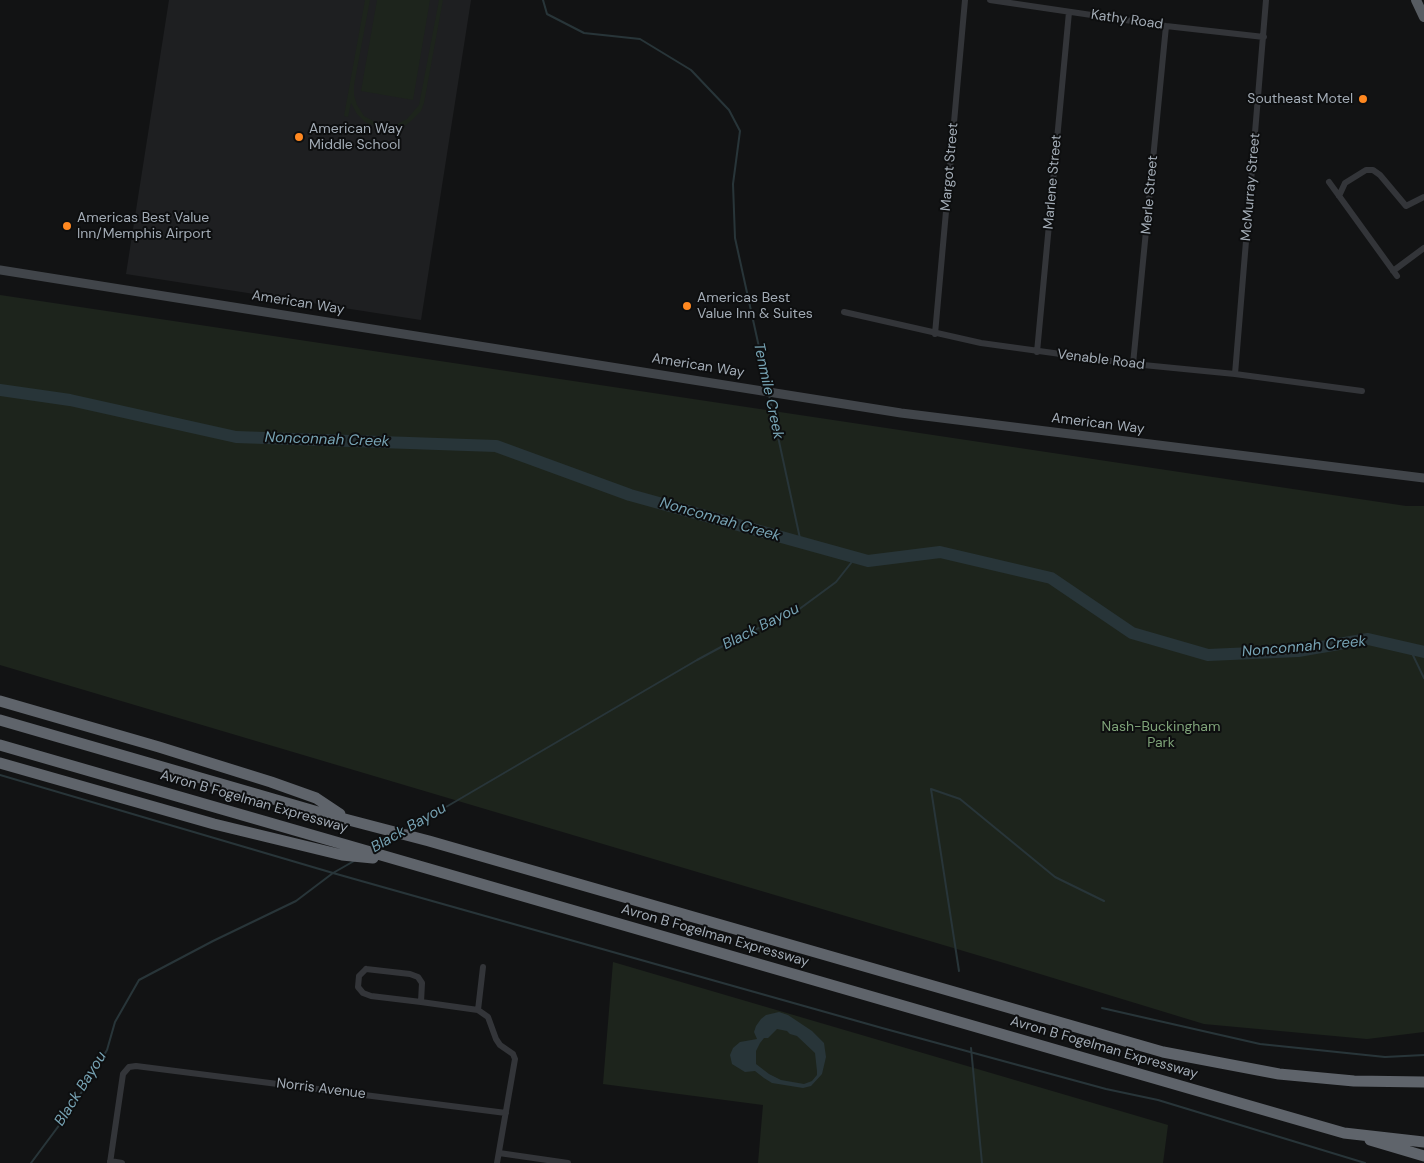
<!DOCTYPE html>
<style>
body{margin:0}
canvas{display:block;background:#121314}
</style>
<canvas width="1424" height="1163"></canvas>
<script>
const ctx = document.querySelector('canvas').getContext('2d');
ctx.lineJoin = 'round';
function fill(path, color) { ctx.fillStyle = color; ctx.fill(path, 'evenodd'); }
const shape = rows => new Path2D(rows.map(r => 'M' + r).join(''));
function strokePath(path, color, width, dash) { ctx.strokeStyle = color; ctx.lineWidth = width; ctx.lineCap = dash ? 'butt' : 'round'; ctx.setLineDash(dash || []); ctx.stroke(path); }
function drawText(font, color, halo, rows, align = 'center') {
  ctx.font = font + ' "DM Sans",sans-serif'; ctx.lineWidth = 4; ctx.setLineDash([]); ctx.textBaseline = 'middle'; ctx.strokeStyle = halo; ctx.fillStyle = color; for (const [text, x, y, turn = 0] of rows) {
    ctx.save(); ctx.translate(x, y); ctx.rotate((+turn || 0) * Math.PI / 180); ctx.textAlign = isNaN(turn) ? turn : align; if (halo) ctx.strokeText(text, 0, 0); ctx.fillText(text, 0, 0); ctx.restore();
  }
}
const built = shape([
 [169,0,471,0,421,320,126,274]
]);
const green = shape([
 [365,0,370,0,354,85,354,95,357,105,364,116,373,121,387,125,397,124,407,119,419,105,439,0,443,0,424,103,421,111,412,120,406,125,394,129,382,129,365,122,357,114,351,103,348,117,344,116],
 [377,0,430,0,413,100,361,91],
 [0,295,1406,506,1424,506,1424,1032,1367,1039,1204,1024,1004,963,0,665],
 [613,962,1168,1125,1163,1163,758,1163,763,1105,603,1084]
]);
const water = shape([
 [779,1012,788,1015,812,1031,824,1043,826,1057,822,1074,811,1086,803,1088,772,1083,764,1078,755,1071,745,1072,732,1064,730,1055,733,1048,740,1042,757,1039,754,1032,756,1026,761,1019,766,1015],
 [777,1029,787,1031,790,1034,797,1036,815,1053,817,1071,817,1075,812,1081,804,1084,781,1080,769,1074,756,1064,756,1051,760,1043,764,1038,768,1038]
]);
const stream = shape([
 [543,0,547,14,584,33,640,39,691,70,729,110,740,131,733,184,735,238,768,388],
 [769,395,801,543],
 [1410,649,1424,678],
 [0,775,333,873,882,1028,1106,1089,1158,1100,1365,1163],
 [405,831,697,660,747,633,794,613,836,582,855,558],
 [375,848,395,837],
 [959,971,931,789,960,799,1055,877,1104,901],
 [1102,1008,1260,1044,1385,1057,1424,1055],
 [971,1048,982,1163],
 [31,1163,72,1108,107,1050,115,1022,139,980,213,941,296,901,333,873,354,861]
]);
const river = shape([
 [0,390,70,400,236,437,496,446,630,495,868,561,940,552,1051,578,1132,633,1208,655,1298,651,1368,639,1424,652]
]);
const minor = shape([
 [990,0,1166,26,1264,37],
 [1329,182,1397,276],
 [1339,196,1345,183,1366,170,1373,170,1380,175,1406,206,1424,197],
 [1393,271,1424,248],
 [844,312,981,343,1133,364,1235,374,1362,391],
 [935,334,965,0],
 [1037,352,1069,12],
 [1133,364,1166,26],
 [1235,374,1266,0],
 [483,967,478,1010,488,1017,496,1039,500,1045,513,1054,515,1059,497,1163],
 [366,969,410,974,418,977,422,983,421,1002,371,996,363,993,358,987,359,976,366,969],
 [421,1002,478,1010],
 [499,1153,568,1163],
 [110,1161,122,1163],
 [110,1163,123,1074,129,1067,136,1066,506,1113]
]);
const secondary = shape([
 [0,270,901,413,1424,478]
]);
const trunk = shape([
 [1416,0,1424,17]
]);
const motorway = shape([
 [0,701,159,747,271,782,316,798,340,814],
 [0,720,318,812,429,841,1163,1052,1279,1074,1354,1081,1424,1082],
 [0,745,1285,1116,1344,1133,1424,1142],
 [0,763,214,824,342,855,373,858],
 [1370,1140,1424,1156]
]);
const markers = [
 [1363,99,5,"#ff8820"],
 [299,137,5,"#ff8820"],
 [67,226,5,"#ff8820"],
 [687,306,5,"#ff8820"]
];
const streetNames = [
 ["Kathy Road",1127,20,8],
 ["Margot Street",950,167,-85],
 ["Marlene Street",1053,182,-85],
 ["McMurray Street",1251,187,-85],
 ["Merle Street",1150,195,-85],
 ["American Way",298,303,9],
 ["Venable Road",1101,360,7],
 ["American Way",698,366,9],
 ["American Way",1098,424,7],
 ["Avron B Fogelman Expressway",254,802,16],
 ["Avron B Fogelman Expressway",715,936,16],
 ["Avron B Fogelman Expressway",1104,1048,16],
 ["Norris Avenue",321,1089,7]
];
const poiNames = [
 ["Southeast Motel",1353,99,"right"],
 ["American Way",309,129],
 ["Middle School",309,145],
 ["Americas Best Value",77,218],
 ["Inn/Memphis Airport",77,234],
 ["Americas Best",697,298],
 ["Value Inn & Suites",697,314]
];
const parkNames = [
 ["Nash-Buckingham",1161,727],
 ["Park",1161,743]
];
const waterNames = [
 ["Tenmile Creek",768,391,78],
 ["Nonconnah Creek",327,440,2],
 ["Nonconnah Creek",720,520,16],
 ["Black Bayou",761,627,-27],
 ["Nonconnah Creek",1304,647,-5],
 ["Black Bayou",409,828,-30],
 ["Black Bayou",81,1089,-58]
];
fill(built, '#1e1f21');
fill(green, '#1d241c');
fill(water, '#283539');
strokePath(stream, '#283539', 2);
strokePath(river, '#283539', 12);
strokePath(minor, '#333539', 6);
strokePath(secondary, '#41454a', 9);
strokePath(trunk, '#575c62', 10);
strokePath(motorway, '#5f646b', 11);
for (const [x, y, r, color] of markers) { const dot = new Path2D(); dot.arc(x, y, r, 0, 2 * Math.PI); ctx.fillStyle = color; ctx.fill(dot); strokePath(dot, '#0d0e0f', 2); }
drawText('14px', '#a3acb6', '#0d0e0f', streetNames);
drawText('14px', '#a3acb6', '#0d0e0f', poiNames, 'left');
drawText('14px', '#7ea278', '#0d0e0f', parkNames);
drawText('italic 15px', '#77a3b4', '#0d0e0f', waterNames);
</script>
